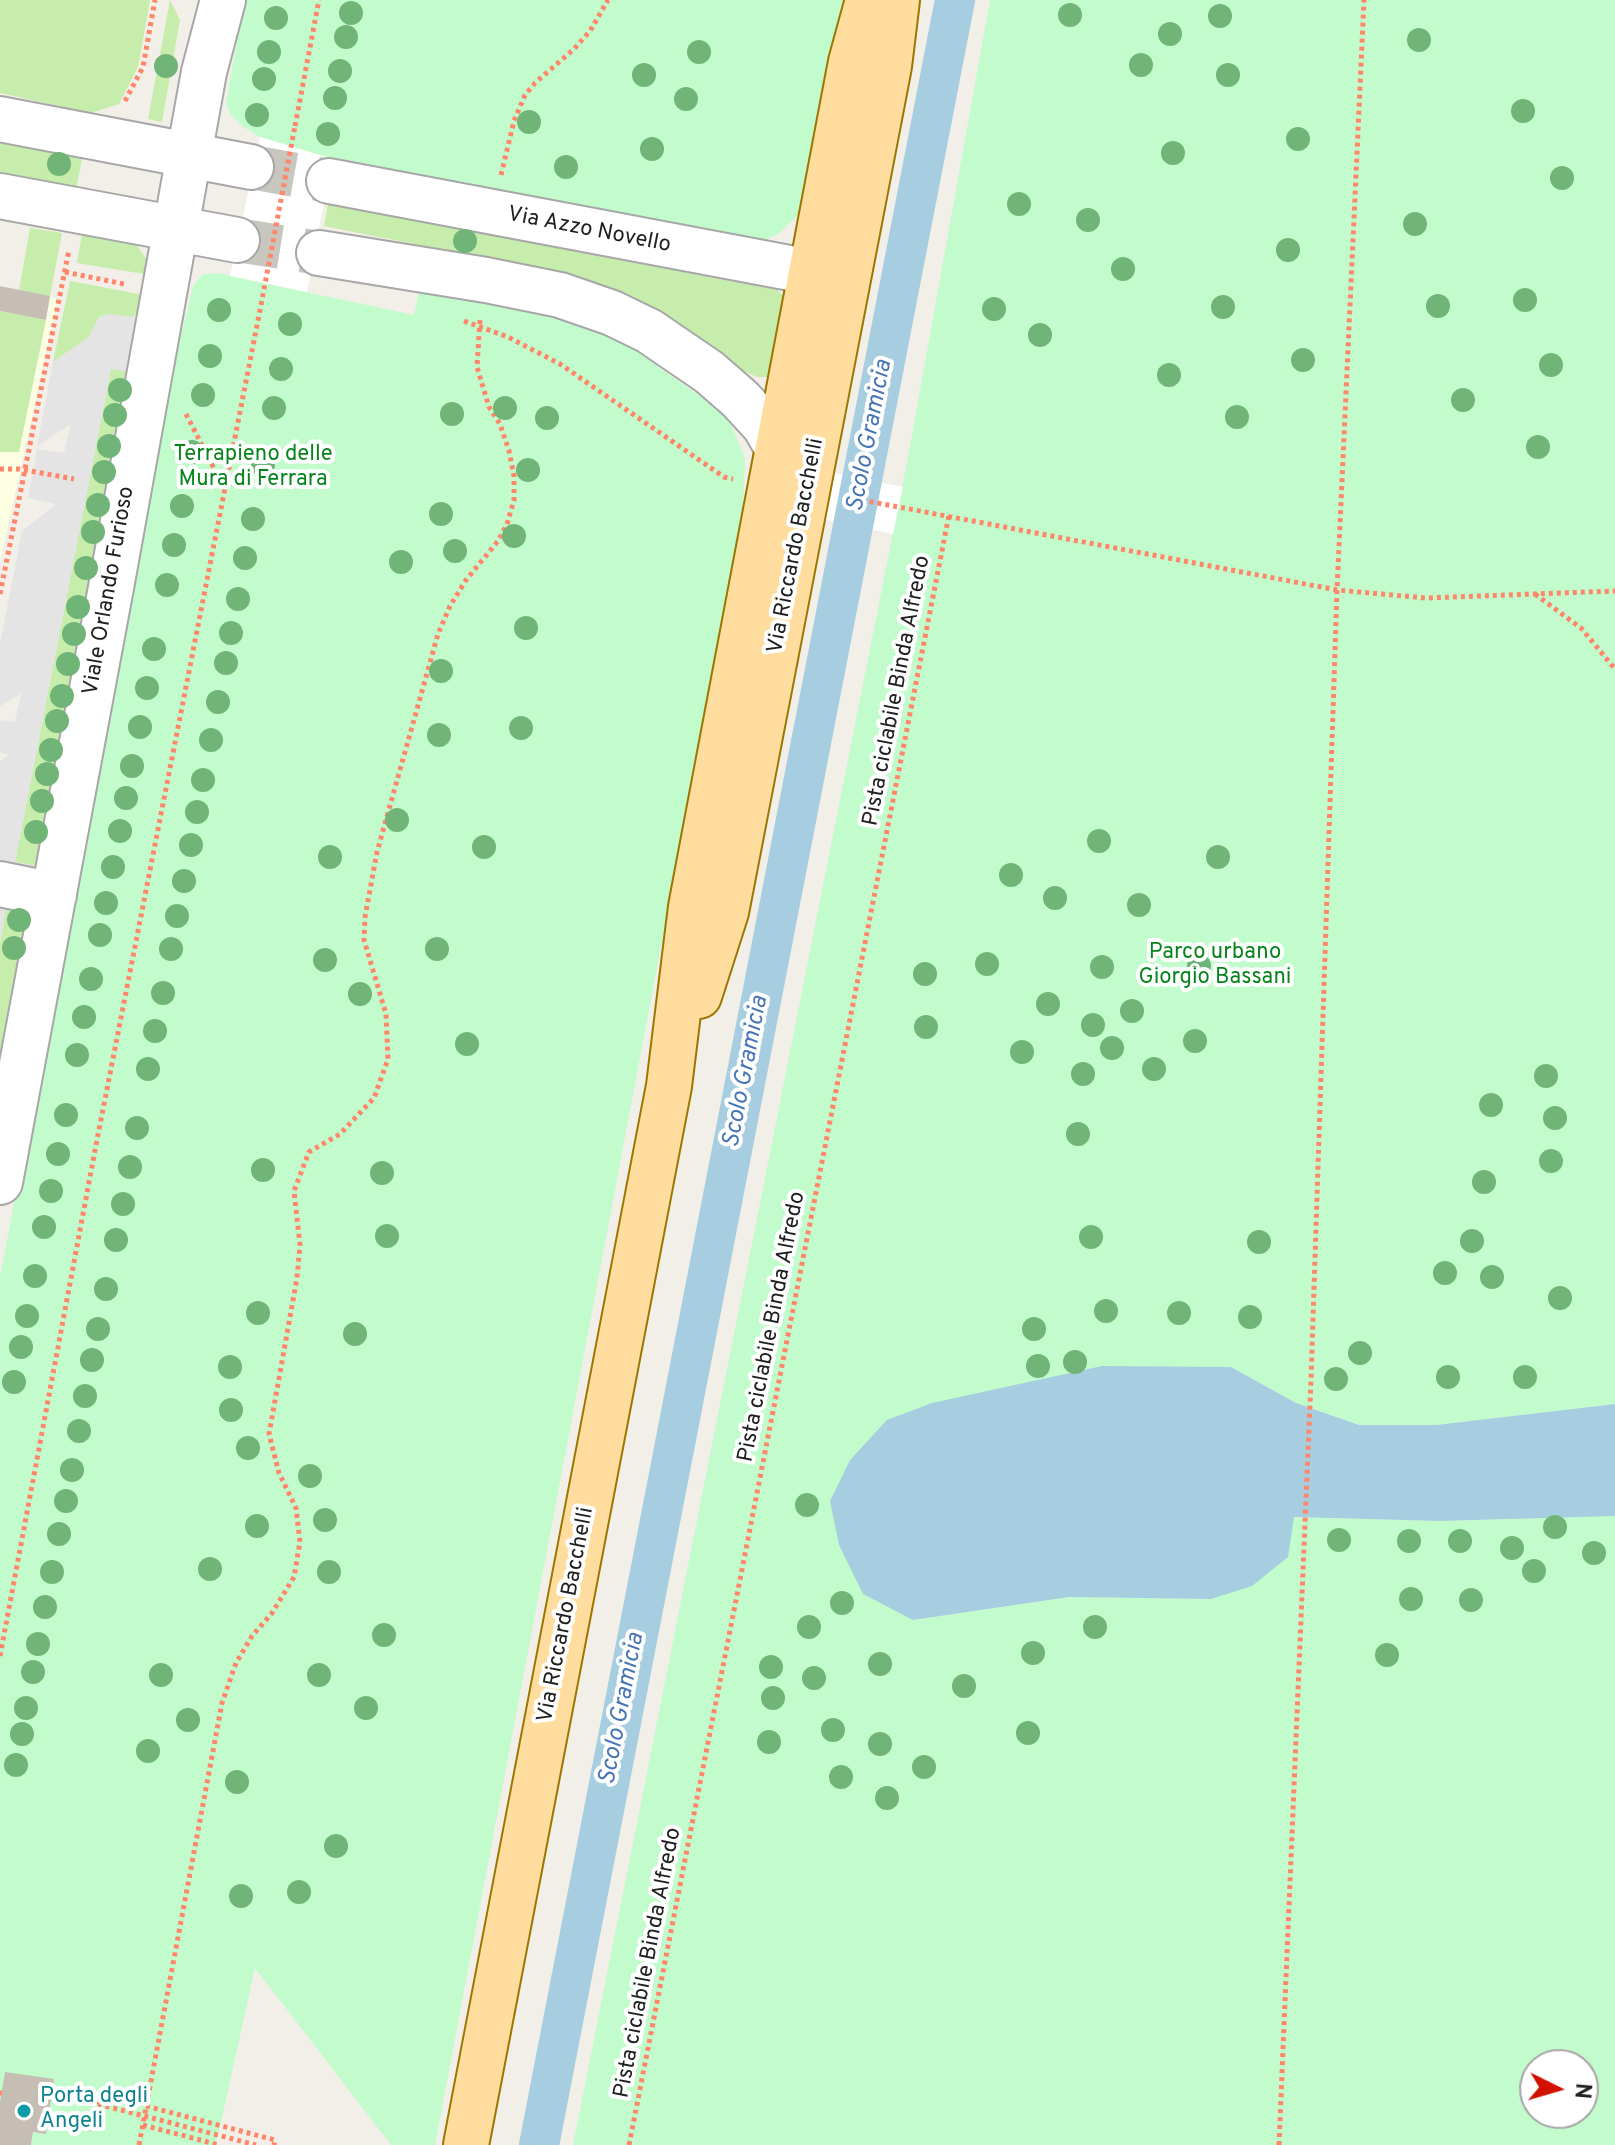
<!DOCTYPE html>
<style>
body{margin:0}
#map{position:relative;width:1615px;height:2145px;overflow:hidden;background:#f1efe7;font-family:Overpass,sans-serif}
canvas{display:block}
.north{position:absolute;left:1519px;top:2049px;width:80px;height:80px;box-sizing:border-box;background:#fff;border:2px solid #a6a6a6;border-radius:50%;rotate:95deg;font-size:22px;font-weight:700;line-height:32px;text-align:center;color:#202020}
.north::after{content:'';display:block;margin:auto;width:28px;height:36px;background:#d11200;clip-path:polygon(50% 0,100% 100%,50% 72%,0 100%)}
</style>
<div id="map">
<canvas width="1615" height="2145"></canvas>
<div class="north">N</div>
</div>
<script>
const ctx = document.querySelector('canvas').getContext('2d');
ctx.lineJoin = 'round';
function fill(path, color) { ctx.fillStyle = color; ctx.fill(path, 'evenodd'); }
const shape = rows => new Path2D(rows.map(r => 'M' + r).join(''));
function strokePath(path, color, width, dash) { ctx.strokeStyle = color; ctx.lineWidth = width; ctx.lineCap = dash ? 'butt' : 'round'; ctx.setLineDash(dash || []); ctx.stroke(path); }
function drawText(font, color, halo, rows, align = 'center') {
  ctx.font = font + ' Overpass,sans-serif'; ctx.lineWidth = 8; ctx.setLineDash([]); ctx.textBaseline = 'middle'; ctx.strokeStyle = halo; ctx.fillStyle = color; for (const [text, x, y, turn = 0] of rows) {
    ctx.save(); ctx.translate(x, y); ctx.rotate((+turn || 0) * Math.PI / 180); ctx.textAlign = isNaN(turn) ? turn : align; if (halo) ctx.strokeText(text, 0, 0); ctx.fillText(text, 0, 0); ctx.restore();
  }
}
const education = shape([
 [0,286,58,299,0,562]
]);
const grass = shape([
 [0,0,150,0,138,67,119,104,91,113,0,93],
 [170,0,180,20,162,122,148,119],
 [0,133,84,149,76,190,0,174],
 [328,204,777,290,787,299,776,373,767,377,757,377,743,371,605,286,510,263,324,226],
 [30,228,62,233,50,296,19,290],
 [82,234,135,243,147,260,144,274,77,263],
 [70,281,144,295,142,310,132,317,109,314,99,317,89,337,53,362],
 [0,311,46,320,19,452,0,452],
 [111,368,130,372,36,866,15,862],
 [6,908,28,911,0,1055,0,942]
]);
const park = shape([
 [244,0,847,0,804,210,777,235,762,241,407,181,260,137,242,126,231,115,226,104],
 [990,0,1615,0,1615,1404,1436,1425,1359,1425,1296,1403,1231,1367,913,1620,1069,1597,1211,1599,1293,1517,1439,1521,1615,1516,1615,2145,573,2145,908,457],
 [1535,2065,1583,2065,1583,2113,1535,2113],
 [217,273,414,315,419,290,595,327,633,349,728,416,745,459,743,511,435,2145,391,2145,255,1968,216,2145,31,2145,33,2132,45,2134,0,2102,0,1277,167,394,193,286,203,274]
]);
const parking = shape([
 [142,310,130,372,111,369,15,862,36,866,28,911,6,908,0,942,0,761,9,755,0,752,0,720,15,722,21,694,0,706,0,644,22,531,56,504,28,498,37,449,64,453,71,424,37,446,53,362,89,337,99,317,109,314,132,317]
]);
const water = shape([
 [1102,1366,1231,1367,1296,1403,1359,1425,1436,1425,1615,1404,1615,1516,1439,1521,1294,1517,1288,1557,1252,1586,1211,1599,1069,1597,913,1620,863,1594,839,1545,830,1501,850,1460,887,1420,932,1403]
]);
const pier = shape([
 [260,137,332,159,307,292,230,276],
 [828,472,903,487,893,534,817,518]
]);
const canal = shape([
 [539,2145,955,0]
]);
const building = shape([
 [0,286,50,296,46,320,0,311],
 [5,2072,54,2079,46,2134,33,2132,31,2145,0,2145,0,2102]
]);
const minorTunnel = shape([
 [251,167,329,181],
 [237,240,319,253]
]);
const path = shape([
 [125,101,143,67,155,0],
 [295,126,319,0],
 [501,175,514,121,525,95,535,83,574,49,590,31,608,0],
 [65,272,124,284],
 [464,321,508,337,560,364,724,477,733,479],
 [186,414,223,486],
 [0,469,19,469,74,479],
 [846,497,1337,590,1426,598,1615,591],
 [0,594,69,250],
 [1535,594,1581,628,1615,669],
 [0,1656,96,1145,261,305],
 [0,2093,2,2093],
 [146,2106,275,2140,274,2145],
 [143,2125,219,2145],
 [139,2145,222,1703,236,1663,252,1636,272,1613,294,1577,300,1542,296,1508,279,1473,269,1434,297,1278,300,1245,294,1191,309,1152,340,1134,374,1098,388,1059,386,1014,364,940,365,917,377,852,438,634,450,606,466,580,498,541,507,524,514,500,514,476,509,451,500,424,489,407,477,367,480,319],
 [629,2145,949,515],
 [1279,2145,1311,1380,1337,590,1364,0]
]);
const minor = shape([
 [0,119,251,167],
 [329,181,811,272],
 [0,196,237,240],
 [319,253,486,280,560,295,612,313,649,331,709,372,740,399,764,425,778,449],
 [0,884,54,895],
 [0,1182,112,582,204,72,223,0]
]);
const major = shape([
 [699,996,726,912,889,66,897,0],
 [466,2145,669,1086,691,907,851,62,868,0]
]);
const pathBridge = shape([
 [261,305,295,126],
 [48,2120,94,2129,98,2104,256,2145]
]);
const trees = [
 [351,13],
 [1070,15],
 [1220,16],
 [276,18],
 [1170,34],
 [346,37],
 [1419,40],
 [269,52],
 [699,52],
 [1141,65],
 [166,66],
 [340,71],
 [644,75],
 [1228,75],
 [264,79],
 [335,98],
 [686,99],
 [1523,111],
 [257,115],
 [529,122],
 [328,134],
 [1298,139],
 [652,149],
 [1173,153],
 [59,164],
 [566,167],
 [1562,178],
 [1019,204],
 [1088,220],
 [1415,224],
 [465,241],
 [1288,250],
 [1123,269],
 [1525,300],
 [1438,306],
 [1223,307],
 [994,309],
 [219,310],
 [290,324],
 [1040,335],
 [210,356],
 [1303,360],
 [1551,365],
 [281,369],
 [1169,375],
 [120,390],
 [203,395],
 [1463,400],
 [274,408],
 [505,408],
 [452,414],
 [115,415],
 [1237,417],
 [547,418],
 [109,446],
 [1538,447],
 [192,452],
 [263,465],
 [528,470],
 [104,472],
 [98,505],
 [182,506],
 [441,514],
 [253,519],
 [93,532],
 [514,536],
 [174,545],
 [455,551],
 [245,558],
 [401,562],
 [86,568],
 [167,585],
 [238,599],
 [78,607],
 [526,628],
 [231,633],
 [74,634],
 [154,649],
 [226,663],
 [68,664],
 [441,671],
 [147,688],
 [62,696],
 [218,702],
 [57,721],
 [140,727],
 [521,728],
 [439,735],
 [211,740],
 [51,750],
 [132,766],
 [47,774],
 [203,780],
 [126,798],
 [42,801],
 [197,812],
 [397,820],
 [120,831],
 [36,832],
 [1099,841],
 [191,845],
 [484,847],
 [330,857],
 [1218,857],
 [113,867],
 [1011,875],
 [184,881],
 [1055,898],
 [106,903],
 [1139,905],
 [177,916],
 [19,920],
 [100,935],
 [14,948],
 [171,949],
 [437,949],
 [325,960],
 [987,964],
 [1199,966],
 [1102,967],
 [925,974],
 [91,979],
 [163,993],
 [360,994],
 [1048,1004],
 [1132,1011],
 [84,1017],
 [1093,1025],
 [926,1027],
 [155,1031],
 [1195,1041],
 [467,1044],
 [1112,1048],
 [1022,1052],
 [77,1055],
 [148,1069],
 [1154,1069],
 [1083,1074],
 [1546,1076],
 [1491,1105],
 [66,1115],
 [1555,1118],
 [137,1128],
 [1078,1134],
 [58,1154],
 [1551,1161],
 [130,1167],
 [263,1170],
 [382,1173],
 [1484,1182],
 [51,1191],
 [123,1204],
 [44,1227],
 [387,1236],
 [1091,1237],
 [116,1240],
 [1472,1241],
 [1259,1242],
 [1445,1273],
 [35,1276],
 [1492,1277],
 [106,1289],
 [1560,1298],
 [1106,1311],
 [258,1313],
 [1179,1313],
 [27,1316],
 [1250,1317],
 [98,1329],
 [1034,1329],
 [355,1334],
 [21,1347],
 [1360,1353],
 [92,1360],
 [1075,1362],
 [1038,1366],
 [230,1367],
 [1448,1377],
 [1525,1377],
 [1336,1379],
 [14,1382],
 [85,1396],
 [231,1410],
 [79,1431],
 [248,1448],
 [72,1470],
 [310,1476],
 [66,1501],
 [807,1505],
 [325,1520],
 [257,1526],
 [1555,1527],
 [59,1534],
 [1339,1540],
 [1409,1541],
 [1460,1541],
 [1512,1548],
 [1594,1553],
 [210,1569],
 [1534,1571],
 [52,1572],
 [329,1572],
 [1411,1599],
 [1471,1600],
 [842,1603],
 [45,1607],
 [809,1627],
 [1095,1627],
 [384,1635],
 [38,1644],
 [1033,1653],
 [1387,1655],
 [880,1664],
 [771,1667],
 [33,1672],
 [161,1675],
 [319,1675],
 [814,1678],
 [964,1686],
 [773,1698],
 [26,1708],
 [366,1708],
 [188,1720],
 [833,1730],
 [1028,1733],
 [22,1734],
 [769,1742],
 [880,1744],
 [148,1751],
 [16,1765],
 [924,1767],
 [841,1777],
 [237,1782],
 [887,1798],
 [336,1846],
 [299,1892],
 [241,1896]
];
const markers = [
 [24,2111,8,"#0f9aa8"]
];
const streetNames = [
 ["Via Azzo Novello",589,231,11],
 ["Via Riccardo Bacchelli",797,546,-79],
 ["Viale Orlando Furioso",110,591,-80],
 ["Pista ciclabile Binda Alfredo",898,691,-79],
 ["Pista ciclabile Binda Alfredo",773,1327,-79],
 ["Via Riccardo Bacchelli",567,1615,-79],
 ["Pista ciclabile Binda Alfredo",649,1963,-79]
];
const parkNames = [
 ["Terrapieno delle",253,456],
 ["Mura di Ferrara",253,481],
 ["Parco urbano",1215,954],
 ["Giorgio Bassani",1215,979]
];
const cultureNames = [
 ["Porta degli",40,2098],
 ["Angeli",40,2123]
];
const waterNames = [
 ["Scolo Gramicia",871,436,-79],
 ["Scolo Gramicia",747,1072,-79],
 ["Scolo Gramicia",623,1709,-79]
];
fill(education, '#fdffe2');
fill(grass, '#c6edab');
fill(park, '#c3fccc');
fill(parking, '#e4e4e4');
fill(water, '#a6cee0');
fill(pier, '#fff');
strokePath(canal, '#a6cee0', 40);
fill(building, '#c6beb5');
strokePath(minorTunnel, '#c7c6bf', 44, [44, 22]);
strokePath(minor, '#a7a7a7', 48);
strokePath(major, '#9d7600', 48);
strokePath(path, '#ff866a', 5, [4, 4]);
strokePath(minor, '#fff', 44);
strokePath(major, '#ffdd9e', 44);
strokePath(pathBridge, '#ff866a', 5, [4, 4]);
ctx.fillStyle = '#70b577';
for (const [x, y] of trees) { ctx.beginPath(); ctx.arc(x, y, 12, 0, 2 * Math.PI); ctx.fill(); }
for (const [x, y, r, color] of markers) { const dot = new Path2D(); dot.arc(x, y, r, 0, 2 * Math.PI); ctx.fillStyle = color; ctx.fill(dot); strokePath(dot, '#fff', 3); }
drawText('22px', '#202020', '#fff', streetNames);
drawText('22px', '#07851c', '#fff', parkNames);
drawText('22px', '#0d838f', '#fff', cultureNames, 'left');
drawText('italic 24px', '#4875b5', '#fff', waterNames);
</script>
